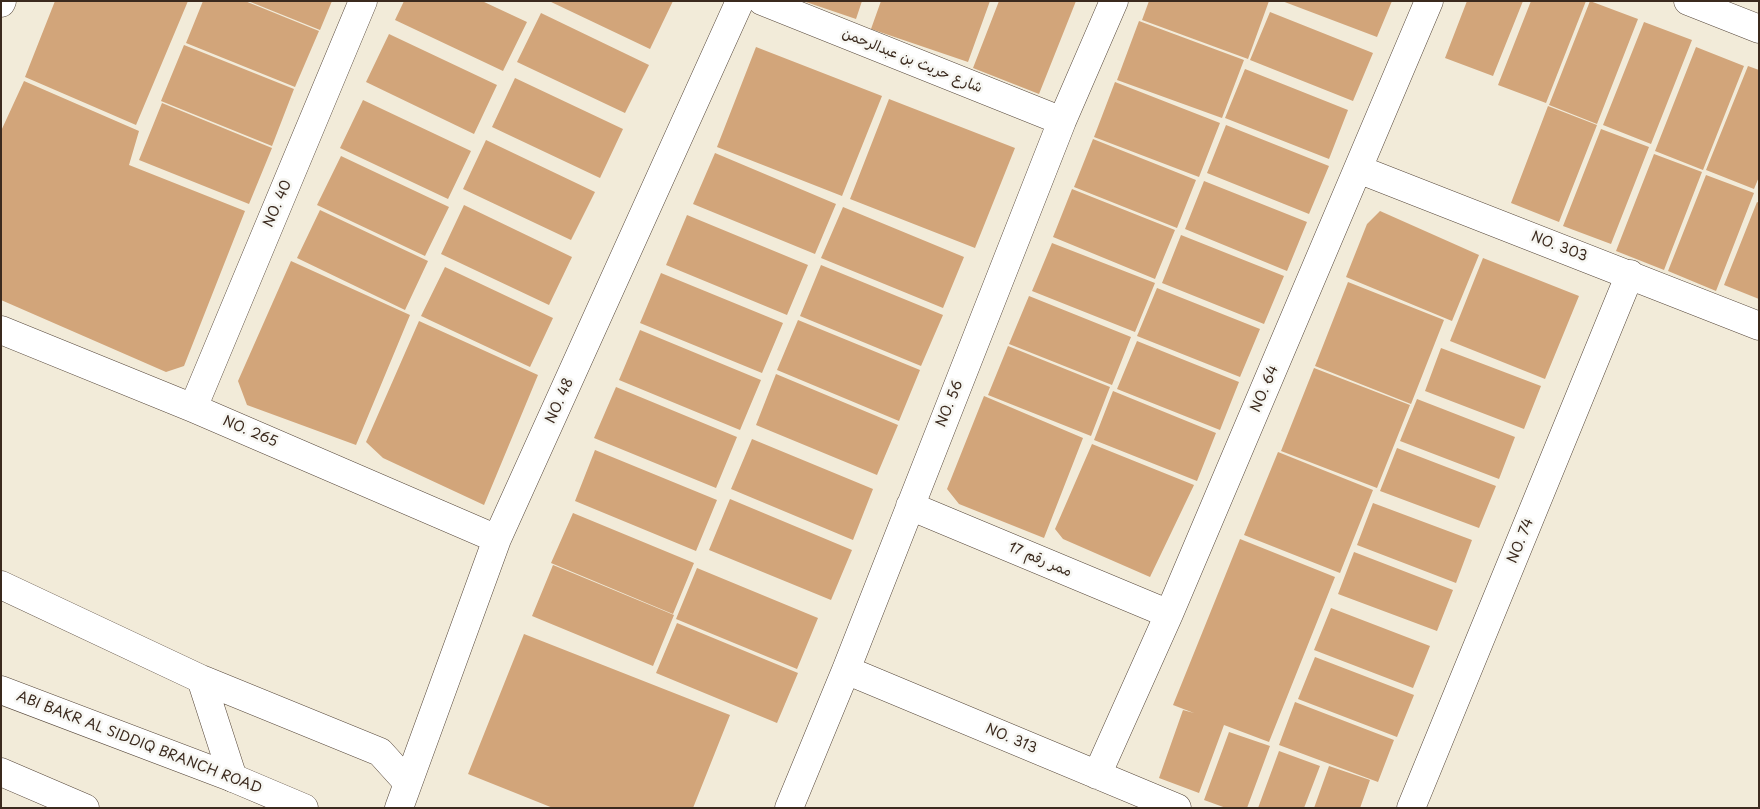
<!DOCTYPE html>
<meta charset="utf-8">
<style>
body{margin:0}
#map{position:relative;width:1760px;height:809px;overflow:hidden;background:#f2ebd9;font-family:"Playpen Sans",sans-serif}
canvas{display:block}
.frame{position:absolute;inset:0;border:2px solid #3b2a1e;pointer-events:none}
</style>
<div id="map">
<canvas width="1760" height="809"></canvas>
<div class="frame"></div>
</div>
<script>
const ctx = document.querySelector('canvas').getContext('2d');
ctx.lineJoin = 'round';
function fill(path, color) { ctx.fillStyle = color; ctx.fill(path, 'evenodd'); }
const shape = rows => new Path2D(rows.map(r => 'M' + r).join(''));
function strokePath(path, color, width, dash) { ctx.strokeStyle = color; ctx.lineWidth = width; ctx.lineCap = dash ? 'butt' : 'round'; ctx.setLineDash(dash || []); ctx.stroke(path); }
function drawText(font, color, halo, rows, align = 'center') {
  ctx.font = font + ' "Playpen Sans","Playpen Sans Arabic",sans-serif'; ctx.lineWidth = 5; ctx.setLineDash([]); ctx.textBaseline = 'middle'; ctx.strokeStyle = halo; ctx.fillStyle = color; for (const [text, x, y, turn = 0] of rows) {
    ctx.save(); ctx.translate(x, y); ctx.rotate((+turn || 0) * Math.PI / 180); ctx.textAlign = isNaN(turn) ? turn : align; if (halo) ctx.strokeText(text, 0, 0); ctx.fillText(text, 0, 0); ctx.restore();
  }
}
const building = shape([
 [55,1,188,1,136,125,25,77],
 [203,1,245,1,319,31,295,87,186,43],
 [248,1,332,1,320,30],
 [404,1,482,1,527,22,503,71,395,20],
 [549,1,673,1,650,49],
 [803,1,862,1,856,19],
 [881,1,990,1,968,62,871,29],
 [999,1,1076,1,1039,94,973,68],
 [1149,1,1269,1,1248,59,1142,20],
 [1282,1,1392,1,1377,37],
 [1467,1,1523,1,1493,76,1445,58],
 [1531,1,1586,1,1546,103,1498,85],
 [1590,1,1638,19,1597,124,1549,105],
 [1270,12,1373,53,1353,101,1250,60],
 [541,13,649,65,625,113,517,62],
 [1139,21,1244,60,1222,118,1117,80],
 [1644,22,1692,40,1651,144,1603,125],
 [389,34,497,85,474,134,366,82],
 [184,45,294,89,272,146,161,101],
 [756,47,882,96,842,196,717,147],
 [1696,47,1744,66,1703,170,1655,151],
 [1748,66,1759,70,1759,177,1754,189,1706,170],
 [1245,69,1348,110,1329,159,1225,118],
 [515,78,623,129,600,178,492,127],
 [24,81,139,131,129,165,245,211,184,366,166,372,1,300,1,131],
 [1115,82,1220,123,1199,177,1094,137],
 [889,99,1015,148,975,248,850,199],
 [363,100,471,151,448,199,340,148],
 [162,103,272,148,249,204,139,160],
 [1548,106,1597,125,1559,222,1511,203],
 [1226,125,1329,166,1309,214,1207,173],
 [1601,129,1649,147,1611,244,1563,226],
 [1093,139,1196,180,1177,228,1074,187],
 [486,140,595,192,571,240,463,189],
 [715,153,836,204,815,254,693,204],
 [1654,154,1702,172,1664,270,1616,251],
 [341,156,449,207,425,256,317,205],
 [1706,175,1754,193,1716,291,1668,271],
 [1204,181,1307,222,1287,271,1185,229],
 [1072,189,1175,230,1155,279,1053,237],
 [1757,202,1759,203,1759,299,1724,285],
 [464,205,572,257,549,305,441,254],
 [843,207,964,257,943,308,821,258],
 [320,210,428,261,405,310,297,258],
 [1380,211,1479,255,1452,321,1346,277,1367,224],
 [687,215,808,265,787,315,666,265],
 [1181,235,1284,276,1264,324,1162,283],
 [1052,243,1155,283,1135,332,1032,291],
 [1483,258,1579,296,1545,379,1450,341],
 [291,261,410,315,356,445,247,405,238,381],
 [821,265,943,315,921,366,800,316],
 [445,267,553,318,530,367,421,316],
 [661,273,783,323,762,373,640,323],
 [1348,282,1444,320,1411,404,1315,366],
 [1157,288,1260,329,1240,377,1137,336],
 [1029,296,1131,337,1112,385,1009,344],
 [798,320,920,370,899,421,777,370],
 [419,321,538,375,484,505,383,458,366,442],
 [640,330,761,380,740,430,619,380],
 [1137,341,1239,382,1220,430,1117,389],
 [1008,346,1110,387,1091,436,988,395],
 [1441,348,1541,386,1524,429,1425,391],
 [1314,368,1410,405,1377,488,1281,451],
 [776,374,898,425,877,475,756,425],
 [616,387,737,437,716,488,594,438],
 [1113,391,1216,433,1197,481,1094,440],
 [984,396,1083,438,1044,538,959,504,947,489],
 [1417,399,1515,437,1499,479,1400,441],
 [752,439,873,489,853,540,731,489],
 [1092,444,1194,485,1150,577,1063,539,1055,529],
 [1397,448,1496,486,1479,528,1380,491],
 [595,450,717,500,696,551,575,501],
 [1278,452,1373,490,1340,573,1244,535],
 [730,499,852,550,831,600,709,550],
 [1373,503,1472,540,1456,583,1357,545],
 [573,513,694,563,673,614,551,563],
 [1240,539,1335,577,1269,742,1224,725,1199,793,1159,778,1183,710,1194,713,1173,705],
 [1354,552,1453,590,1437,631,1338,594],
 [553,565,674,615,653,666,532,616],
 [697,568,818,618,797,669,676,619],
 [1331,608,1430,646,1413,688,1314,650],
 [677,623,798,673,777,723,656,673],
 [524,634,730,715,693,808,553,808,468,774],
 [1315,657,1414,695,1397,737,1298,699],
 [1295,702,1394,740,1378,782,1279,745],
 [1229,732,1270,746,1247,808,1226,808,1204,800],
 [1279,751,1320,766,1304,808,1258,808],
 [1329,766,1370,780,1360,808,1314,808]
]);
const minor = shape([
 [762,1,1062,121],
 [1688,1,1759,29],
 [1,3,2,1],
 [1358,169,1759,326],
 [1,330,193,408,497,539],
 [193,408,363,1],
 [910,506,1169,614],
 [1,585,201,679,380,752,408,783],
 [846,670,1177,808],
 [201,679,233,778],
 [1097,775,1169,614,1429,1],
 [399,808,497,539,740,1],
 [789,808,846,670,1062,121,1114,1],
 [1411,808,1630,274]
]);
const major = shape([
 [1,690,233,778,304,808],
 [1,772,85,808]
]);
const streetNames = [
 ["شارع حريث بن عبدالرحمن",912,61,22],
 ["NO. 40",278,204,-67],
 ["NO. 303",1559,247,21],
 ["NO. 64",1265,389,-67],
 ["NO. 48",560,401,-66],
 ["NO. 56",950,404,-68],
 ["NO. 265",250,432,23],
 ["NO. 74",1521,541,-68],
 ["ممر رقم 17",1040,560,23],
 ["NO. 313",1011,739,23],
 ["ABI BAKR AL SIDDIQ BRANCH ROAD",139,743,21]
];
fill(building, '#d2a57a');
strokePath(minor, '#56473a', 29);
strokePath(major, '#56473a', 29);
strokePath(minor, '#fff', 28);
strokePath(major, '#fff', 28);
drawText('14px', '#3b2a1e', '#f6f6f2', streetNames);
</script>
